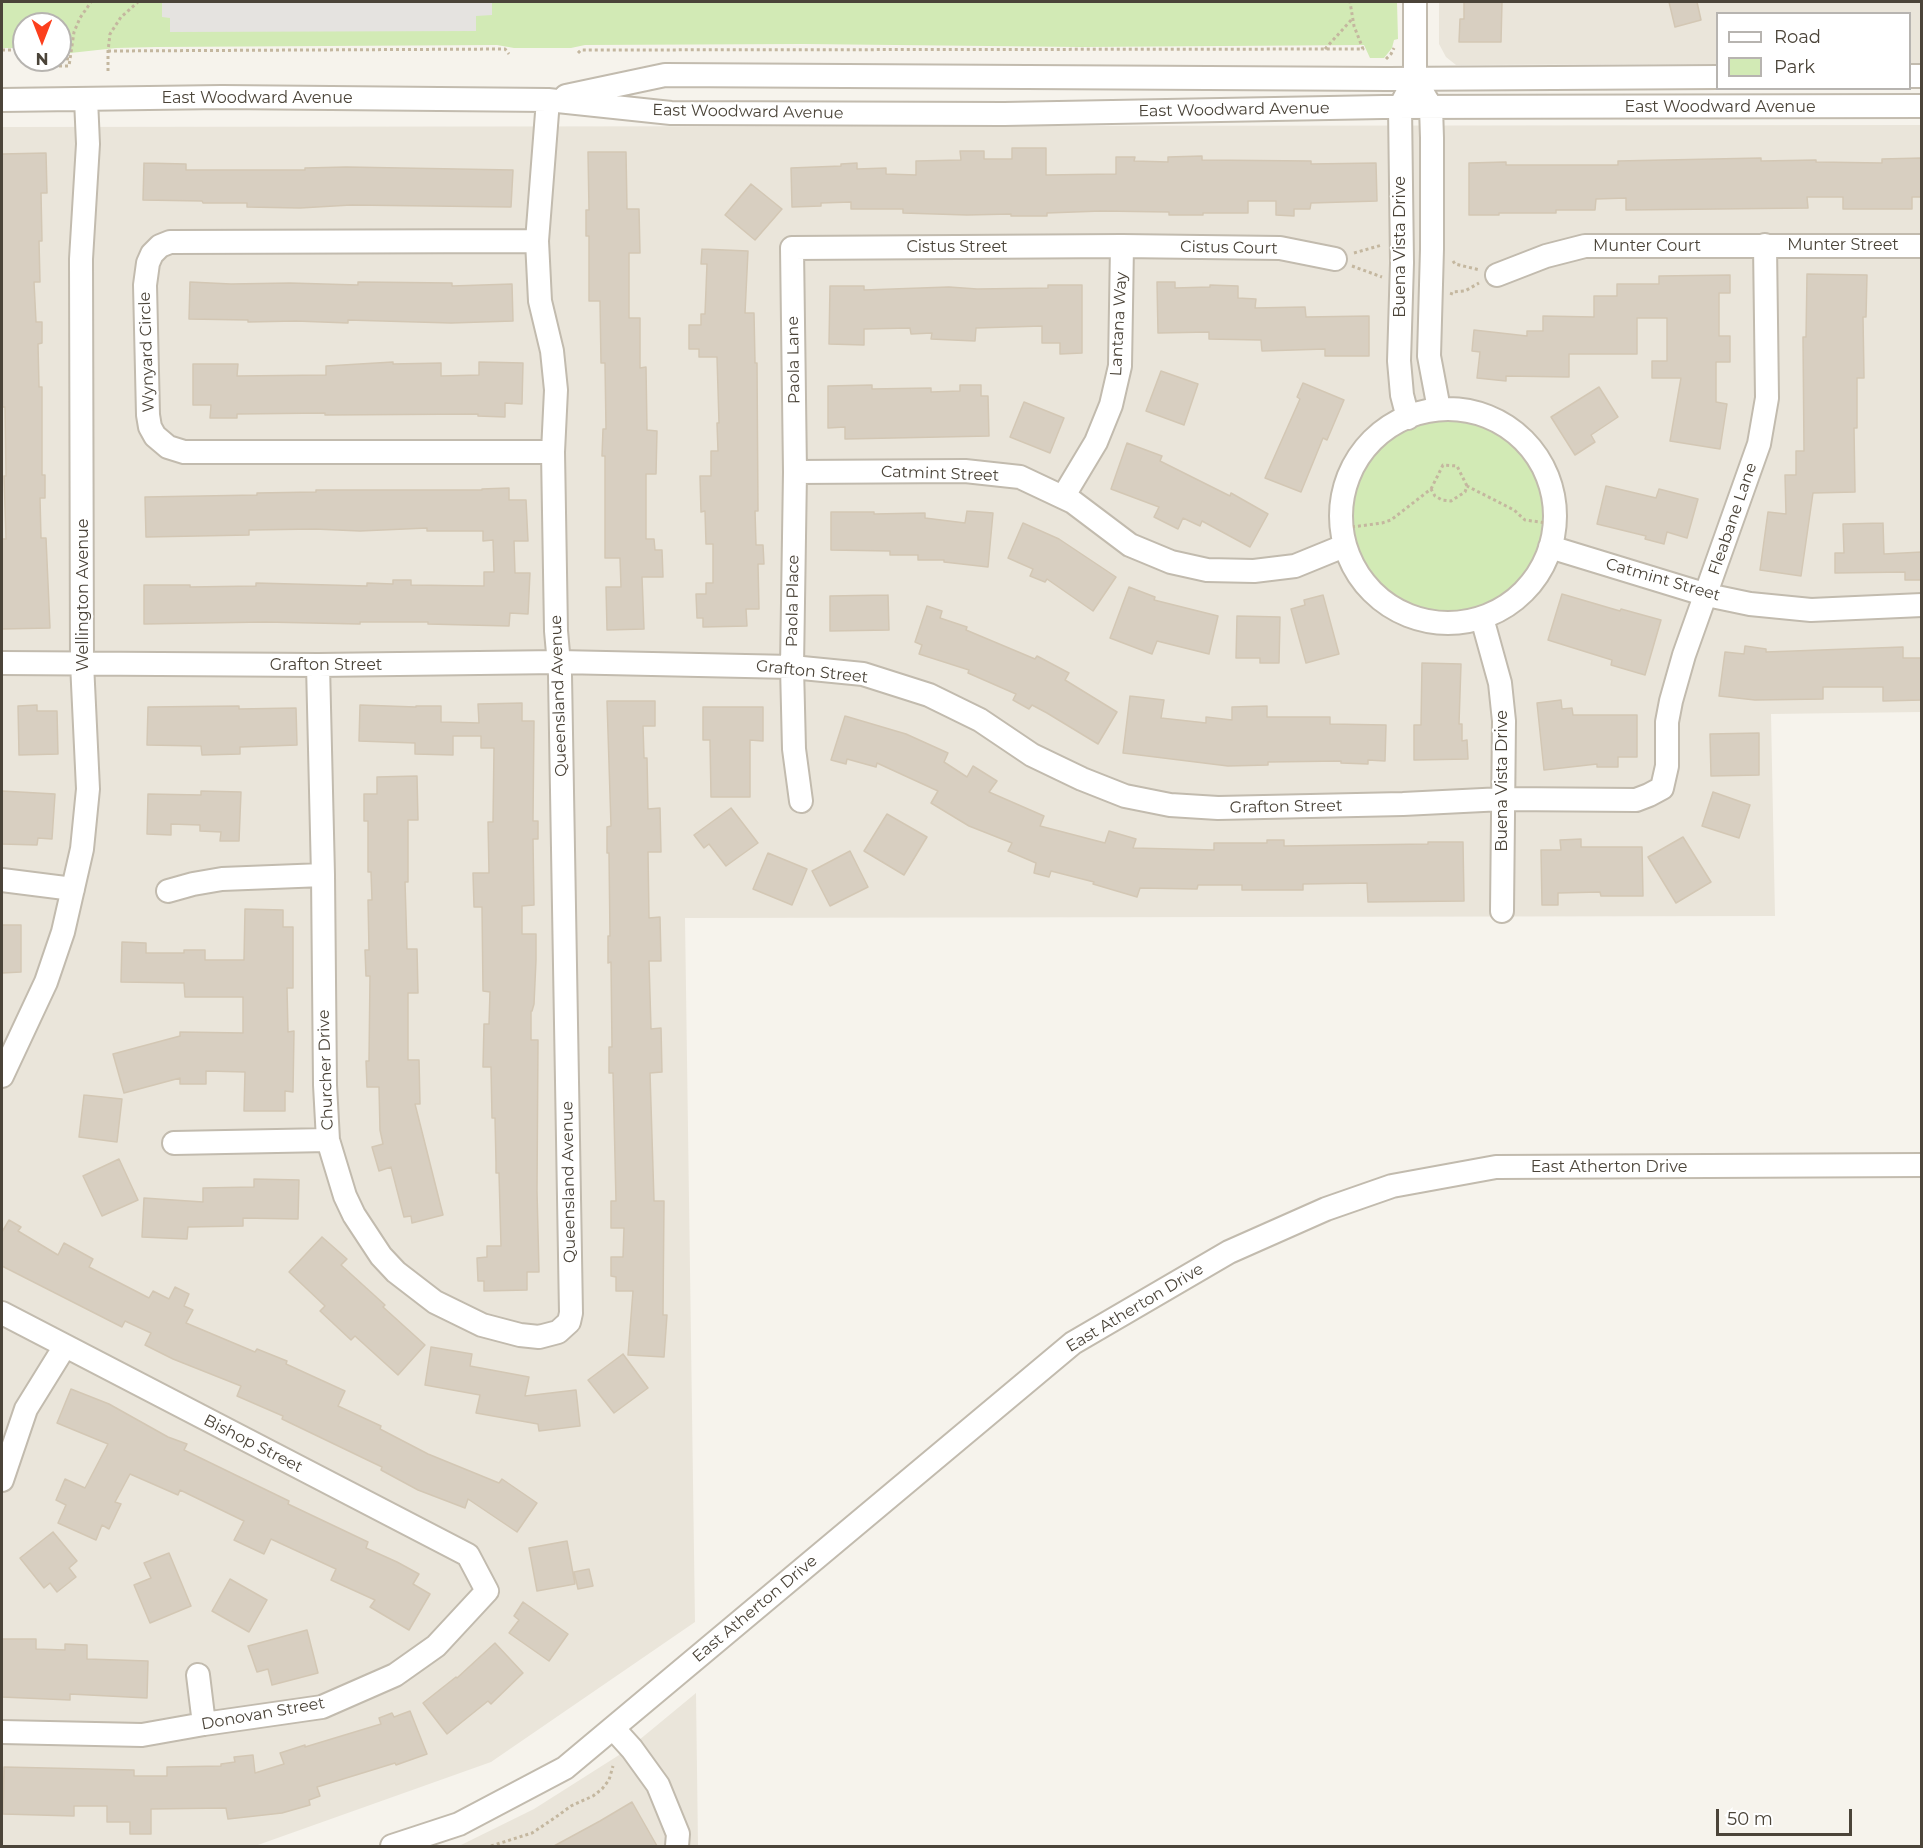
<!DOCTYPE html>
<style>
body{margin:0}
#map{position:relative;width:1923px;height:1848px;overflow:hidden;background:#f6f3ec;font-family:Montserrat,sans-serif}
canvas{display:block}
.frame{position:absolute;inset:0;border:3px solid #4b4439;pointer-events:none}
.legend{position:absolute;left:1716px;top:12px;width:195px;height:78px;box-sizing:border-box;background:#fff;border:2px solid #b7b4b0;margin:0;padding:8px 10px;list-style:none;font-size:18px;color:#4b4439}
.legend li{display:flex;align-items:center;gap:12px;height:30px}
.legend b{width:30px;border:2px solid #b7b4b0}
.north{position:absolute;left:12px;top:12px;width:60px;height:60px;box-sizing:border-box;background:#fff;border:2px solid #b7b4b0;border-radius:50%;rotate:180deg;font-size:16px;font-weight:700;line-height:24px;text-align:center;color:#4b4439}
.north::after{content:'';display:block;margin:auto;width:21px;height:27px;background:#fc3f1d;clip-path:polygon(50% 0,100% 100%,50% 72%,0 100%)}
.scale{position:absolute;left:1716px;top:1809px;width:136px;height:27px;box-sizing:border-box;border:3px solid #4b4439;border-top:0;padding-left:8px;font-size:18px;line-height:21px;white-space:nowrap;color:#4b4439;-webkit-text-stroke:4px #fff;paint-order:stroke}
</style>
<div id="map">
<canvas width="1923" height="1848"></canvas>
<div class="frame"></div>
<ul class="legend">
<li><b style="height:8px;background:#fff"></b>Road</li>
<li><b style="height:16px;background:#d2eab5"></b>Park</li>
</ul>
<div class="north">N</div>
<div class="scale">50 m</div>
</div>
<script>
const ctx = document.querySelector('canvas').getContext('2d');
ctx.lineJoin = 'round';
function fill(path, color) { ctx.fillStyle = color; ctx.fill(path, 'evenodd'); }
const shape = rows => new Path2D(rows.map(r => 'M' + r).join(''));
function strokePath(path, color, width, dash) { ctx.strokeStyle = color; ctx.lineWidth = width; ctx.lineCap = dash ? 'butt' : 'round'; ctx.setLineDash(dash || []); ctx.stroke(path); }
function drawText(font, color, halo, rows, align = 'center') {
  ctx.font = font + ' Montserrat,sans-serif'; ctx.lineWidth = 4.5; ctx.setLineDash([]); ctx.textBaseline = 'middle'; ctx.strokeStyle = halo; ctx.fillStyle = color; for (const [text, x, y, turn = 0] of rows) {
    ctx.save(); ctx.translate(x, y); ctx.rotate((+turn || 0) * Math.PI / 180); ctx.textAlign = isNaN(turn) ? turn : align; if (halo) ctx.strokeText(text, 0, 0); ctx.fillText(text, 0, 0); ctx.restore();
  }
}
const residential = shape([
 [1439,2,1921,2,1921,63,1910,63,1910,14,1718,14,1717,64,1456,65,1446,57,1439,44],
 [1921,125,1921,712,1771,714,1775,916,685,918,695,1622,491,1762,255,1846,2,1846,2,127],
 [696,1693,698,1846,459,1846,534,1809,627,1750]
]);
const green = shape([
 [2,2,1397,2,1398,39,1394,40,1392,48,1384,58,1370,58,1364,45,1081,47,803,44,585,45,571,48,514,48,497,45,157,47,116,48,61,54,60,24,24,24,24,48,2,48],
 '1349 516a97 97 0 1 1 194 0a97 97 0 1 1-194 0Z'
]);
const parking = shape([
 [162,2,492,2,492,15,476,16,476,31,170,32,170,18,162,17]
]);
const building = shape([
 [1464,2,1502,2,1501,42,1459,42,1460,19,1464,19,1464,2],
 [1669,2,1697,2,1701,20,1675,27,1669,2],
 [1012,148,1046,148,1046,175,1116,174,1116,157,1135,157,1134,161,1168,162,1168,157,1202,156,1202,160,1311,161,1311,164,1376,163,1377,201,1311,203,1310,209,1294,209,1294,216,1276,215,1276,201,1248,201,1248,213,1203,213,1203,215,1169,215,1169,212,1101,211,1047,213,1047,216,1011,216,1011,214,967,215,903,213,903,209,851,209,851,202,821,203,821,206,792,207,791,168,841,166,841,164,857,163,857,169,886,168,886,174,916,175,916,161,961,160,960,151,984,151,984,159,1012,159,1012,148],
 [588,152,626,152,627,209,639,209,640,253,629,253,629,318,640,318,640,368,646,367,647,430,657,431,656,474,646,474,646,539,654,539,655,550,662,550,663,577,642,577,644,629,607,630,606,587,621,587,620,558,605,558,605,456,602,456,603,429,606,429,605,363,601,363,600,301,589,301,589,236,586,236,586,210,589,210,588,152],
 [46,153,47,193,41,193,42,241,39,241,40,282,34,282,36,322,42,322,42,343,38,344,39,387,42,387,42,475,45,475,45,498,40,498,41,538,46,538,50,628,2,629,2,539,6,539,4,476,6,476,5,407,2,407,2,154,46,153],
 [1761,158,1761,161,1816,160,1816,162,1882,163,1882,159,1921,158,1922,197,1912,197,1912,209,1843,209,1843,197,1807,197,1808,208,1626,210,1626,198,1596,199,1595,210,1556,210,1556,213,1499,213,1499,215,1469,215,1469,163,1506,162,1506,165,1618,165,1618,161,1761,158],
 [144,163,186,164,186,170,305,170,305,168,346,167,513,170,511,207,351,205,300,208,247,207,247,203,203,203,202,201,143,200,144,163],
 [751,184,782,209,755,240,725,215,751,184],
 [702,249,748,251,745,313,754,313,755,363,757,363,758,511,755,511,756,545,763,545,764,564,758,564,759,609,746,609,747,626,703,627,703,618,697,618,696,594,706,594,706,583,713,583,713,544,706,544,705,511,701,512,700,476,711,476,711,451,718,451,717,423,719,423,717,357,699,357,699,349,689,349,689,325,701,325,701,314,705,314,707,264,701,264,702,249],
 [1807,274,1867,275,1866,317,1863,317,1864,378,1857,378,1857,428,1854,428,1855,492,1813,493,1801,576,1760,570,1768,512,1786,514,1785,475,1796,475,1796,451,1804,451,1803,337,1806,337,1807,274],
 [1730,275,1730,293,1719,293,1719,336,1730,336,1730,362,1716,362,1716,402,1727,404,1720,449,1670,441,1681,378,1652,378,1652,361,1667,361,1667,318,1637,318,1637,354,1569,354,1569,377,1506,376,1506,381,1477,378,1480,352,1472,351,1474,330,1527,336,1527,331,1543,331,1543,316,1594,317,1594,296,1617,296,1617,284,1659,284,1659,276,1730,275],
 [190,282,231,284,290,283,358,285,358,282,452,283,452,286,512,284,513,321,451,323,348,320,348,323,296,321,248,322,248,320,189,319,190,282],
 [1157,282,1175,282,1175,288,1210,287,1210,285,1238,286,1238,298,1256,299,1255,308,1305,307,1306,317,1369,316,1369,356,1325,356,1325,349,1262,351,1261,340,1209,339,1209,332,1158,333,1157,282],
 [1048,285,1082,285,1082,353,1060,354,1060,343,1042,343,1042,326,976,328,975,341,931,339,932,333,911,334,910,328,864,329,864,345,829,344,830,286,864,286,864,290,949,287,977,289,1048,288,1048,285],
 [393,362,393,364,441,363,441,376,479,375,479,362,523,363,522,404,505,403,505,417,478,416,478,414,325,415,325,413,237,414,237,418,210,418,211,405,193,405,193,364,238,364,237,376,326,375,326,366,393,362],
 [1161,371,1198,384,1184,425,1146,411,1161,371],
 [1303,383,1344,400,1327,440,1323,438,1301,492,1265,478,1300,399,1297,397,1303,383],
 [872,385,872,389,931,388,931,392,960,391,960,385,981,385,981,396,988,396,989,436,845,439,845,427,828,428,828,386,872,385],
 [1599,387,1618,417,1591,435,1595,442,1575,455,1551,417,1599,387],
 [1024,402,1064,418,1050,453,1010,437,1024,402],
 [1127,443,1162,456,1160,461,1230,496,1231,493,1268,514,1250,547,1202,521,1200,526,1183,518,1178,529,1154,517,1159,507,1111,489,1127,443],
 [1606,486,1656,498,1659,489,1698,499,1687,538,1667,532,1664,544,1645,539,1646,536,1597,524,1606,486],
 [509,488,509,500,526,500,528,541,514,541,515,573,530,573,528,614,510,613,509,626,428,624,428,622,360,622,360,624,265,622,144,624,144,585,190,585,190,587,256,586,256,583,367,586,367,583,393,584,393,580,411,580,411,585,484,586,484,572,494,572,493,540,483,541,483,531,427,531,427,528,360,531,315,529,249,530,249,535,146,537,145,497,257,495,257,493,316,492,316,490,482,490,482,489,509,488],
 [967,511,993,513,988,567,944,562,944,560,918,560,918,555,890,555,890,551,831,550,831,512,874,512,874,514,925,513,925,518,965,523,967,511],
 [1023,523,1059,539,1116,577,1093,611,1047,579,1045,582,1030,576,1033,569,1008,558,1023,523],
 [1883,523,1884,554,1922,552,1922,580,1905,580,1905,572,1835,573,1835,553,1844,553,1843,524,1883,523],
 [1129,587,1155,597,1154,600,1218,616,1209,654,1157,641,1152,654,1110,638,1129,587],
 [1562,594,1620,611,1621,609,1661,620,1645,675,1611,665,1612,660,1548,640,1562,594],
 [888,595,889,630,830,631,830,596,888,595],
 [1323,595,1339,654,1306,663,1291,609,1305,605,1304,600,1323,595],
 [927,606,942,611,940,618,967,627,966,630,1035,659,1037,656,1069,673,1065,680,1117,712,1098,744,1047,713,1032,705,1029,709,1013,700,1016,694,968,673,969,670,919,654,922,645,915,642,927,606],
 [1237,616,1280,617,1279,663,1260,663,1260,658,1236,658,1237,616],
 [1745,646,1766,649,1766,652,1903,647,1903,658,1922,658,1922,700,1883,701,1883,687,1823,687,1823,699,1755,700,1719,696,1725,652,1744,654,1745,646],
 [1422,663,1461,664,1459,724,1462,724,1462,741,1467,740,1468,759,1414,760,1414,725,1421,725,1422,663],
 [1130,696,1164,700,1161,718,1206,723,1206,717,1232,720,1232,707,1267,706,1267,717,1330,717,1330,724,1386,725,1385,761,1368,760,1368,764,1341,763,1341,761,1268,762,1268,765,1228,766,1123,753,1130,696],
 [1561,700,1562,709,1572,708,1573,715,1637,715,1637,757,1618,757,1618,767,1597,767,1597,764,1544,770,1537,703,1561,700],
 [607,701,655,701,655,726,643,726,644,758,647,758,648,809,660,808,661,852,648,852,649,918,660,917,661,961,649,961,651,1029,661,1028,662,1072,650,1073,654,1201,664,1201,663,1315,667,1315,664,1357,628,1355,633,1291,616,1291,616,1277,611,1276,611,1257,623,1257,624,1228,611,1228,611,1201,616,1201,613,1073,609,1073,609,1047,612,1047,611,962,608,963,608,936,610,936,609,853,607,853,607,827,611,826,607,701],
 [522,703,522,721,534,721,533,821,538,821,538,839,533,839,534,905,522,906,522,934,536,934,536,960,534,1004,532,1011,531,1011,531,1040,538,1040,537,1191,539,1272,527,1272,527,1290,484,1291,484,1281,478,1281,477,1258,487,1257,487,1246,501,1246,499,1173,496,1173,496,1162,495,1118,492,1118,491,1067,483,1067,484,1024,489,1024,490,992,483,991,482,907,474,907,473,873,489,873,488,822,493,822,494,748,481,748,481,736,453,736,453,755,415,754,415,743,359,741,360,705,416,707,416,706,441,706,441,722,479,723,478,704,522,703],
 [37,705,37,711,57,711,58,754,19,755,18,706,37,705],
 [239,706,239,709,296,708,297,745,240,747,240,754,202,755,201,746,147,745,148,707,239,706],
 [703,707,763,707,763,741,750,740,750,797,711,797,710,740,703,740,703,707],
 [845,716,906,734,948,753,944,762,967,777,973,766,997,781,989,792,1044,816,1040,826,1105,843,1109,831,1136,839,1133,848,1214,850,1214,843,1267,843,1267,840,1284,840,1284,846,1428,844,1428,842,1463,842,1464,901,1368,902,1367,883,1303,884,1303,890,1242,890,1242,885,1198,885,1197,889,1140,888,1137,897,1093,884,1094,882,1051,871,1049,877,1034,873,1036,863,1008,851,1012,843,969,826,931,803,938,791,877,763,876,767,847,759,846,764,831,760,845,716],
 [1759,733,1759,775,1711,776,1710,734,1759,733],
 [417,776,418,820,408,820,408,882,405,882,407,949,417,949,418,993,408,993,408,1060,419,1060,420,1104,415,1104,443,1215,412,1223,411,1216,404,1217,391,1167,379,1171,372,1147,383,1144,380,1130,379,1087,367,1087,366,1061,369,1061,370,976,366,976,365,950,369,950,368,900,372,900,371,872,368,872,368,821,364,821,364,794,377,794,377,777,417,776],
 [2,791,55,794,52,839,38,838,37,845,2,844,2,791],
 [201,791,241,792,239,841,220,841,221,832,200,831,200,825,171,824,171,835,147,834,148,794,201,795,201,791],
 [1713,792,1750,805,1739,838,1702,826,1713,792],
 [731,808,758,843,726,866,709,844,704,848,694,835,731,808],
 [887,814,927,837,904,875,864,851,887,814],
 [1683,837,1711,882,1676,903,1648,857,1683,837],
 [1581,839,1581,847,1642,847,1643,896,1601,896,1600,892,1558,893,1558,905,1542,905,1541,850,1561,850,1560,840,1581,839],
 [850,851,868,887,830,906,812,871,850,851],
 [768,853,807,869,792,905,753,889,768,853],
 [245,909,283,910,283,927,293,927,293,988,287,988,288,1032,294,1031,293,1092,285,1091,285,1111,244,1111,245,1072,206,1071,206,1084,180,1084,180,1078,124,1093,113,1054,180,1036,180,1032,243,1033,243,997,185,997,184,983,121,982,122,942,146,943,146,953,184,953,184,950,205,950,205,960,244,960,245,909],
 [2,925,21,925,21,972,2,973,2,925],
 [84,1095,122,1099,117,1142,79,1137,84,1095],
 [119,1159,138,1200,102,1216,83,1176,119,1159],
 [254,1179,299,1180,298,1219,243,1218,243,1226,188,1227,187,1239,142,1237,144,1198,203,1202,203,1188,254,1187,254,1179],
 [9,1220,21,1227,18,1231,58,1255,64,1243,93,1259,89,1267,149,1298,153,1291,169,1299,175,1287,189,1294,184,1306,193,1310,186,1323,255,1352,257,1349,287,1361,286,1364,345,1391,338,1406,381,1426,380,1429,428,1454,499,1483,502,1479,537,1503,517,1532,468,1499,465,1508,418,1490,381,1470,382,1467,282,1419,283,1416,237,1396,241,1386,173,1359,145,1345,151,1333,125,1321,122,1327,2,1266,2,1232,9,1220],
 [322,1237,347,1259,341,1265,385,1305,383,1307,425,1345,398,1375,355,1336,351,1340,320,1311,325,1306,289,1272,322,1237],
 [431,1347,472,1354,470,1366,529,1377,525,1396,576,1390,580,1426,539,1431,538,1424,476,1413,480,1395,425,1385,431,1347],
 [623,1354,648,1388,614,1413,588,1380,623,1354],
 [71,1389,109,1404,168,1437,187,1444,184,1450,289,1501,288,1504,368,1542,366,1548,397,1562,419,1574,413,1584,430,1594,409,1630,370,1607,375,1600,331,1580,336,1569,271,1539,264,1554,234,1540,244,1521,180,1490,178,1495,130,1474,115,1502,121,1504,109,1529,102,1525,96,1540,58,1523,66,1505,56,1500,65,1479,85,1488,108,1444,57,1423,71,1389],
 [53,1532,77,1561,69,1568,76,1577,57,1592,50,1583,44,1588,20,1558,53,1532],
 [567,1541,575,1584,537,1591,529,1548,567,1541],
 [169,1553,191,1606,150,1623,134,1585,151,1578,144,1563,169,1553],
 [589,1569,593,1586,578,1589,574,1572,589,1569],
 [230,1579,267,1600,249,1632,212,1611,230,1579],
 [523,1602,568,1634,549,1661,509,1633,519,1620,514,1616,523,1602],
 [307,1630,318,1673,272,1685,268,1669,257,1672,248,1646,307,1630],
 [2,1639,36,1639,36,1649,65,1650,65,1644,87,1645,87,1659,148,1661,147,1698,70,1694,70,1700,2,1697,2,1639],
 [495,1643,523,1673,491,1704,488,1701,447,1734,423,1703,456,1677,457,1678,495,1643],
 [410,1711,427,1754,396,1765,395,1763,317,1787,320,1796,309,1800,310,1805,282,1813,228,1819,226,1808,151,1809,151,1834,130,1834,130,1822,107,1822,107,1806,74,1806,74,1816,3,1814,4,1767,134,1770,134,1776,167,1776,167,1767,221,1766,221,1764,235,1762,234,1757,253,1755,255,1773,284,1764,280,1753,305,1745,305,1747,381,1724,379,1718,392,1713,394,1717,410,1711],
 [632,1802,657,1846,554,1846,600,1821,632,1802]
]);
const path = shape([
 [1325,49,1353,18],
 [2,50,24,50],
 [108,51,505,49,509,54],
 [578,53,581,50,1363,49,1354,26,1350,2],
 [60,58,69,59],
 [1386,59,1391,54,1394,48],
 [59,60,59,66,69,66,74,32,80,18,91,2],
 [108,71,108,51,110,34,121,17,138,2],
 [1354,253,1382,245],
 [1453,261,1455,264,1480,270],
 [1352,266,1382,277],
 [1451,295,1452,292,1465,291,1479,283],
 [1431,489,1443,465,1457,466,1467,486],
 [1352,527,1382,523,1391,520,1431,489,1435,496,1442,500,1451,501,1465,492,1467,486,1514,510,1525,520,1554,524],
 [491,1846,532,1833,556,1817,571,1806,593,1796,602,1789,609,1780,613,1766]
]);
const minor = shape([
 [1910,76,1922,76],
 [1424,95,1431,107,1432,138,1432,249,1429,356,1439,409],
 [566,96,665,75,1388,79,1718,77],
 [2,100,222,97,548,100,671,113,1004,114,1383,107,1922,106],
 [537,241,170,242,160,246,152,254,148,263,145,285,148,415,150,427,155,436,168,447,184,452,553,452],
 [1497,275,1546,256,1585,246,1922,246],
 '1341 516a107 107 0 1 1 214 0a107 107 0 1 1-214 0Z',
 [1408,418,1402,395,1399,361,1402,263,1400,107,1415,78,1415,2],
 [795,472,965,471,1020,477,1073,502,1130,545,1171,562,1207,570,1254,571,1295,566,1344,546],
 [1063,497,1096,442,1111,405,1120,366,1122,246],
 [1550,547,1707,595,1750,604,1811,610,1922,605],
 [1482,618,1500,683,1504,721,1502,911],
 [2,663,318,665,559,662,792,667,863,674,929,695,980,720,1032,755,1082,779,1125,796,1170,805,1218,808,1403,804,1503,799,1636,800,1649,795,1662,788,1667,766,1667,722,1671,701,1684,655,1759,444,1767,398,1765,245],
 [318,665,323,875,325,1085,328,1140,345,1196,354,1215,381,1256,396,1272,435,1302,482,1325,520,1335,539,1337,558,1332,569,1322,571,1313,560,675,556,631,553,452,556,390,552,351,540,301,537,241,548,100],
 [801,801,794,749,792,667,795,472,792,248,1122,246,1280,248,1335,259],
 [2,880,73,889],
 [168,891,193,884,222,879,323,875],
 [2,1076,46,982,63,932,82,849,88,789,82,663,81,259,88,144,86,99],
 [174,1143,328,1140],
 [2,1313,468,1555,487,1591,436,1646,395,1675,322,1707,204,1724,142,1735,2,1732],
 [2,1480,26,1409,65,1346],
 [198,1675,204,1724],
 [613,1728,632,1749,658,1785,678,1834,677,1846],
 [392,1846,459,1824,565,1768,1073,1343,1229,1252,1326,1209,1392,1186,1496,1167,1922,1165]
]);
const streetNames = [
 ["East Woodward Avenue",257,98],
 ["East Woodward Avenue",1720,107],
 ["East Woodward Avenue",1234,110,-1],
 ["East Woodward Avenue",748,112,1],
 ["Munter Street",1843,245],
 ["Munter Court",1647,246],
 ["Cistus Street",957,247],
 ["Buena Vista Drive",1400,247,-90],
 ["Cistus Court",1229,248,1],
 ["Lantana Way",1119,324,-87],
 ["Wynyard Circle",147,352,-92],
 ["Paola Lane",794,360,-91],
 ["Catmint Street",940,474,2],
 ["Fleabane Lane",1733,519,-71],
 ["Catmint Street",1663,580,16],
 ["Wellington Avenue",83,595,-90],
 ["Paola Place",793,601,-89],
 ["Grafton Street",326,665],
 ["Grafton Street",812,672,6],
 ["Queensland Avenue",559,696,-92],
 ["Buena Vista Drive",1502,781,-90],
 ["Grafton Street",1286,807,-1],
 ["Churcher Drive",326,1070,-92],
 ["East Atherton Drive",1609,1167],
 ["Queensland Avenue",569,1182,-91],
 ["East Atherton Drive",1135,1308,-31],
 ["Bishop Street",253,1444,27],
 ["East Atherton Drive",755,1609,-40],
 ["Donovan Street",263,1714,-10]
];
fill(residential, '#eae5da');
fill(green, '#d2eab5');
fill(parking, '#e5e3e0');
fill(building, '#d8cfc1');
strokePath(building, '#d3c7b4', 1.5);
strokePath(minor, '#c2bbae', 26);
strokePath(path, '#c4b79f', 3, [3, 3]);
strokePath(minor, '#fff', 22);
drawText('16px', '#4b4439', '#fff', streetNames);
</script>
